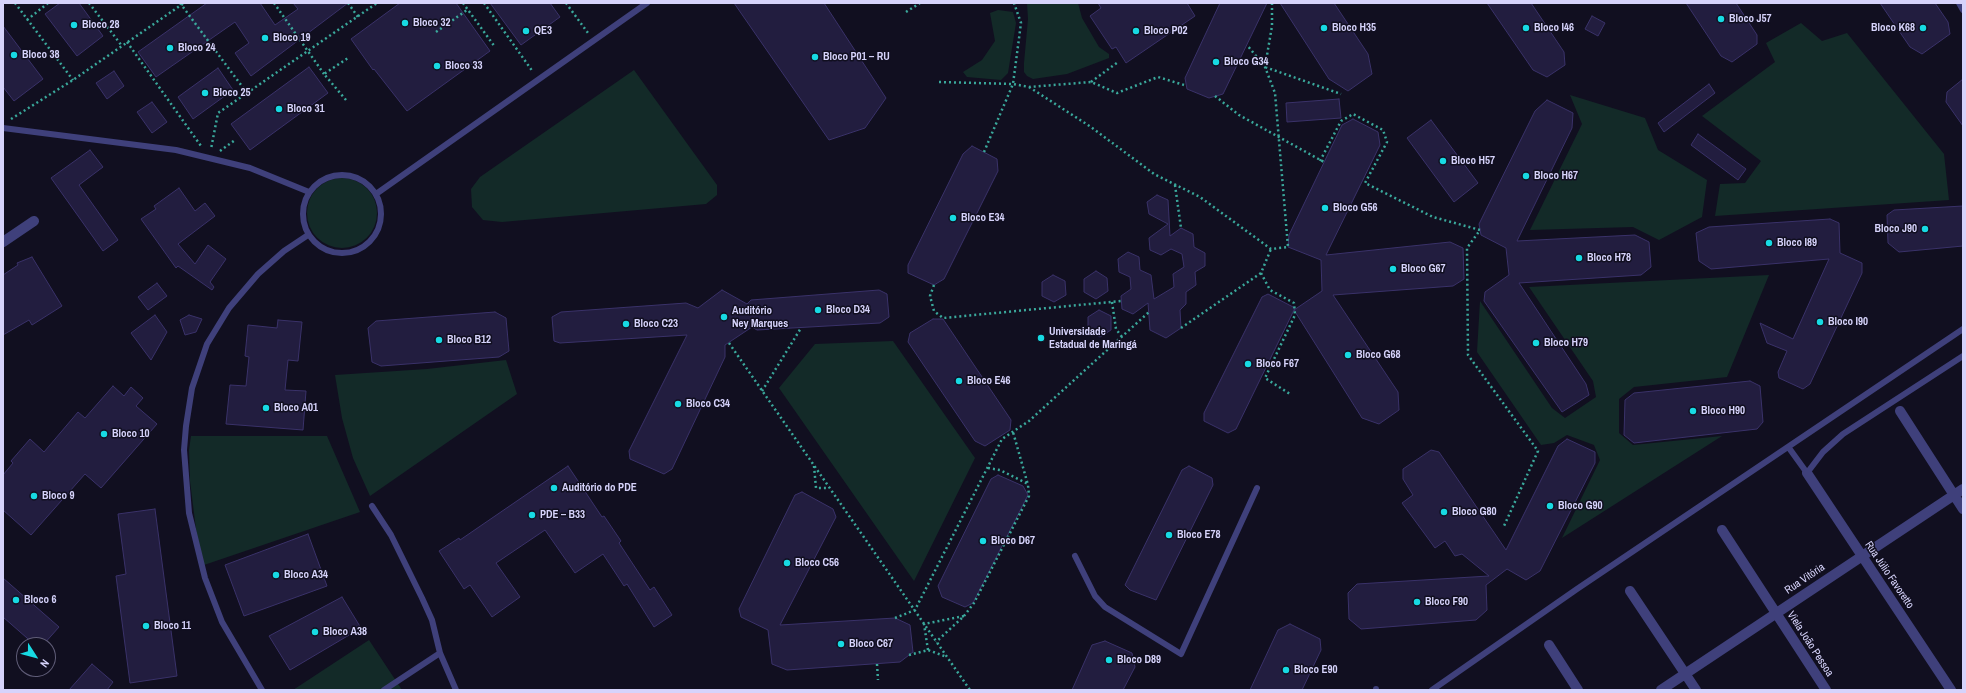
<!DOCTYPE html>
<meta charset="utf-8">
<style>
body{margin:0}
#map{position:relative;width:1966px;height:693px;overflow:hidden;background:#110f20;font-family:"Archivo Narrow",sans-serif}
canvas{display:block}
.frame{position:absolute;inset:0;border:4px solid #d6d3fb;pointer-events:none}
.north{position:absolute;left:16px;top:637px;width:40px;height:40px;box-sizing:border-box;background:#110f20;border:1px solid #605d78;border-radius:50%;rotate:126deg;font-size:11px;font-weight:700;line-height:16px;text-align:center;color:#d6d3fb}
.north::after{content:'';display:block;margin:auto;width:14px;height:18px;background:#17dae3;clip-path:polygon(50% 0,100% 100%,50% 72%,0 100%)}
</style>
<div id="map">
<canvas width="1966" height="693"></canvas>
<div class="frame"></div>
<div class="north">N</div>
</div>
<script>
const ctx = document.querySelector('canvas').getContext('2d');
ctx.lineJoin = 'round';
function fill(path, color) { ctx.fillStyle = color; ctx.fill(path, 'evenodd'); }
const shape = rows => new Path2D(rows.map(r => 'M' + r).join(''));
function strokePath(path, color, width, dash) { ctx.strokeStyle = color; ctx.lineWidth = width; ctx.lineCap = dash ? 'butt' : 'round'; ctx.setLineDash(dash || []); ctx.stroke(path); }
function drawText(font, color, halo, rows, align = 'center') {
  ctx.font = font + ' "Archivo Narrow",sans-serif'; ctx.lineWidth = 3; ctx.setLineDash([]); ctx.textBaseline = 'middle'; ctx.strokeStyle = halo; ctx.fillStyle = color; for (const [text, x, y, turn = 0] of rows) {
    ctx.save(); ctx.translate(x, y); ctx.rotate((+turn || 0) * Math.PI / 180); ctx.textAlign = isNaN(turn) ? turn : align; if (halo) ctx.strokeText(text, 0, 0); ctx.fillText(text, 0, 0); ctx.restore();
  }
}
const green = shape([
 [1027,3,1078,3,1082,18,1099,47,1109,54,1109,58,1067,74,1033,79,1027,76,1024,72,1024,63,1028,19],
 [998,10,1013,12,1016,23,1008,73,1001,80,967,77,963,72,982,60,995,41,990,13],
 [1801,23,1822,41,1847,33,1944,154,1949,200,1715,216,1720,184,1745,183,1761,161,1702,116,1775,62,1766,43],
 [634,70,717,185,717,195,706,204,502,222,483,220,472,207,471,189,480,177],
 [1570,95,1645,118,1658,150,1707,180,1702,217,1659,240,1633,227,1530,230,1582,124],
 '307 213a35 35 0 1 1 70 0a35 35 0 1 1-70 0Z',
 [1769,275,1727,377,1634,387,1619,399,1619,433,1633,445,1722,436,1562,538,1600,460,1594,445,1567,435,1554,443,1541,445,1477,352,1480,301,1552,408,1565,418,1596,397,1593,381,1529,287],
 [893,341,975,458,914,581,779,388,815,344],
 [506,360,517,394,370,496,353,458,342,418,335,375,427,369],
 [191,436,327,436,360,512,204,565,198,545,190,481,189,450],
 [369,640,402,690,293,690]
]);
const building = shape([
 [60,3,79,3,103,36,77,56,45,14,60,3],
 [207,3,260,3,275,25,298,9,293,3,348,3,251,76,235,53,249,43,235,22,156,77,138,52,207,3],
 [400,3,456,3,490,51,407,111,374,69,373,70,351,39,400,3],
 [490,3,550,3,560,17,521,45,490,3],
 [734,3,824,3,886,98,865,128,829,140,734,3],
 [1098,3,1187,3,1195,16,1126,63,1116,47,1112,49,1090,16,1101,8,1098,3],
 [1220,3,1267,3,1223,94,1209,98,1187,89,1185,78,1220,3],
 [1280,3,1334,3,1368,54,1372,74,1348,91,1329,79,1280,3],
 [1487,3,1531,3,1564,52,1565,65,1547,77,1533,70,1487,3],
 [1686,3,1736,3,1757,35,1757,44,1732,62,1721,56,1686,3],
 [1880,3,1935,3,1948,22,1950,34,1922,54,1910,47,1880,3],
 [1592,16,1605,23,1598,36,1585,29,1592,16],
 [3,26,43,79,14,101,3,87,3,26],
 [309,67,328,93,250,150,231,124,309,67],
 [218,68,233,90,193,119,178,97,218,68],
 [114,71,124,86,107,99,96,83,114,71],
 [1963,79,1963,126,1946,102,1947,92,1963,79],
 [1709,84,1715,93,1664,132,1658,123,1709,84],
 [1339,99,1341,118,1287,122,1286,103,1339,99],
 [1547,100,1573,113,1572,128,1517,241,1635,235,1649,242,1651,267,1641,275,1519,283,1586,384,1589,395,1562,412,1484,301,1485,292,1509,275,1506,248,1481,235,1479,224,1535,111,1547,100],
 [152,102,167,122,152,133,137,112,152,102],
 [1353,119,1378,132,1380,145,1326,255,1450,242,1463,248,1464,279,1453,286,1333,295,1398,392,1399,410,1379,424,1362,418,1294,310,1236,429,1228,433,1204,421,1204,413,1262,297,1268,294,1295,308,1294,310,1322,291,1321,260,1288,247,1289,235,1342,125,1353,119],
 [1431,120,1478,183,1454,202,1407,138,1431,120],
 [1698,134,1746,169,1738,180,1691,145,1698,134],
 [972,146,997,159,998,171,944,279,934,285,908,273,908,265,963,154,972,146],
 [90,150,103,167,79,185,118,240,103,251,51,178,90,150],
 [179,188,195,211,205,203,215,216,178,244,195,264,208,245,226,259,210,282,214,287,212,290,178,266,176,268,141,219,156,209,154,206,179,188],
 [1157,195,1168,200,1170,236,1181,228,1193,234,1194,247,1205,253,1205,266,1195,272,1196,285,1186,292,1186,304,1180,310,1181,328,1166,338,1150,330,1148,303,1133,314,1122,309,1121,296,1131,289,1130,277,1119,272,1118,259,1128,252,1139,257,1140,270,1151,275,1154,299,1174,287,1173,274,1184,267,1182,254,1171,249,1161,255,1150,250,1149,238,1168,224,1149,214,1147,202,1157,195],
 [1963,206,1963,246,1899,252,1888,243,1887,215,1894,210,1963,206],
 [1830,219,1839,223,1840,253,1862,263,1862,273,1810,384,1803,389,1779,378,1778,372,1787,351,1767,343,1760,323,1793,339,1829,259,1711,269,1699,261,1696,233,1709,227,1830,219],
 [32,257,62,306,32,325,29,320,3,335,3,275,18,265,17,263,32,257],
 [1096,271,1107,278,1108,291,1096,299,1084,292,1084,279,1096,271],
 [1053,275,1065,281,1066,295,1054,302,1042,296,1042,282,1053,275],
 [157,283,167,296,148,310,138,297,157,283],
 [722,290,747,304,751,300,879,290,887,294,889,317,880,323,757,330,752,327,725,345,725,357,672,469,664,474,630,459,629,451,687,335,560,343,554,341,552,317,561,312,686,303,698,308,722,290],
 [1099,310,1111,316,1111,330,1100,337,1088,330,1088,317,1099,310],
 [495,312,506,318,509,351,499,357,381,366,372,362,368,328,376,321,495,312],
 [155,315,167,332,151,360,131,333,155,315],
 [189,315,202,319,196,332,185,335,180,320,189,315],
 [933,319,943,319,1011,420,1010,430,985,446,975,441,908,342,910,333,933,319],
 [278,320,302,322,298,361,288,360,285,390,306,391,303,430,226,424,230,385,246,386,249,357,245,356,248,325,277,328,278,320],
 [1750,381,1760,386,1763,422,1757,429,1634,443,1624,435,1625,400,1634,393,1750,381],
 [113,386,124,396,131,387,143,398,136,406,157,424,101,488,85,474,31,535,3,510,3,475,13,463,11,461,30,439,44,452,78,412,85,418,113,386],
 [1567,439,1595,452,1595,463,1540,571,1526,580,1507,569,1486,585,1487,610,1476,620,1361,629,1349,619,1348,593,1357,584,1489,576,1462,554,1455,556,1445,541,1435,548,1402,503,1413,495,1403,479,1403,469,1431,450,1439,452,1506,550,1558,446,1567,439],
 [568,466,602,517,604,516,621,541,619,543,650,590,654,587,672,615,654,627,627,584,624,586,603,554,575,573,545,530,496,563,520,597,492,617,470,585,464,589,439,551,459,538,460,540,568,466],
 [1189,466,1212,478,1213,485,1156,600,1130,590,1125,585,1182,470,1189,466],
 [998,475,1023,486,1028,495,973,603,965,607,942,597,938,586,991,479,998,475],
 [802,492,833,509,836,517,780,625,895,618,910,625,913,652,900,662,787,670,772,664,768,630,741,617,739,609,795,495,802,492],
 [155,509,177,676,130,683,116,576,126,574,118,514,155,509],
 [308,534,327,586,244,616,225,565,308,534],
 [3,578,59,627,43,645,35,645,3,617,3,578],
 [342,597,361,628,290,670,269,636,342,597],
 [1290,624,1320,639,1321,650,1302,690,1250,690,1278,630,1290,624],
 [1105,641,1132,653,1135,667,1123,690,1072,690,1092,645,1105,641],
 [92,664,113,682,107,690,69,690,92,664]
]);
const path = shape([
 [15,3,73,80],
 [89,3,122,46],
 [180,3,247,93,218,113,211,149],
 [274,3,324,74],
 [348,3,358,17],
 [463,3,495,47],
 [484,3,533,72],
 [566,3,588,33],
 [1272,3,1272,26,1265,67,1341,94],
 [906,12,920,3],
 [27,20,48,3],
 [436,32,467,10],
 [127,42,201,146],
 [939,82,1013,84,1029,87,1091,82,1117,93,1158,77,1184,85],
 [1091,82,1118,62],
 [1029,87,1091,127,1154,174,1200,197,1271,249,1288,247,1275,93,1265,67,1247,45],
 [247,93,377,3],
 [1215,96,1239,115,1324,162],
 [346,100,324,74,348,58],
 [11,119,73,80,184,3],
 [220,151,235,140],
 [984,152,1013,84,1021,23,1014,3],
 [1320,161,1341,121,1353,114,1383,130,1387,142,1365,183,1433,217,1480,230,1467,248,1468,355,1538,451,1504,526],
 [1175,185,1181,228],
 [1261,273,1270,290,1294,303,1295,315,1265,378,1290,394],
 [934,285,930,296,934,311,943,318,1121,301],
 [1112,302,1116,329,1122,337],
 [1181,328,1261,273,1271,249],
 [729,343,970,690],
 [762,391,801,328],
 [814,466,816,488,829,488],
 [988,468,1000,470,1028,484],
 [964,616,974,603,1029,496,1028,485,1013,432],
 [895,618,915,610,1002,439,1029,421,1149,312],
 [928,650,924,624,964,616,936,642],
 [909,655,928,650,947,657],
 [877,664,878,680]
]);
const lane = shape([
 [1959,3,1963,10],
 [3,128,176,150,250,168,309,192],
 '303 214a39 39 0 1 1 78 0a39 39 0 1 1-78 0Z',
 [376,194,647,3],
 [1789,448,1807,473,1823,452,1843,434,1963,356],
 [372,506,391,535,422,598,432,620,440,653,456,690],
 [1075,556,1095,596,1105,607,1181,654,1257,488],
 [1376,689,1376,690],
 [262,690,222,622,205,578,189,513,184,450,186,426,192,388,207,344,229,308,258,274,284,251,308,235],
 [384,690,440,653],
 [1432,690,1577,589,1963,329]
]);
const street = shape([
 [3,242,34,221],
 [1900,411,1963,509],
 [1807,473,1951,690],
 [1722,530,1826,690],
 [1630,591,1696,690],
 [1549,645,1578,690],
 [1661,690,1963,489]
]);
const markers = [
 [1721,19,4,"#17dae3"],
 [405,23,4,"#17dae3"],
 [74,25,4,"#17dae3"],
 [1324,28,4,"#17dae3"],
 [1526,28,4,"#17dae3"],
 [1923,28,4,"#17dae3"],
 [526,31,4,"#17dae3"],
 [1136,31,4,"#17dae3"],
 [265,38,4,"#17dae3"],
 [170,48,4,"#17dae3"],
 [14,55,4,"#17dae3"],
 [815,57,4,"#17dae3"],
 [1216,62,4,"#17dae3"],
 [437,66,4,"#17dae3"],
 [205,93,4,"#17dae3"],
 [279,109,4,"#17dae3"],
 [1443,161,4,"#17dae3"],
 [1526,176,4,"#17dae3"],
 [1325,208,4,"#17dae3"],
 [953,218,4,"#17dae3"],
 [1925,229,4,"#17dae3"],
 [1769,243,4,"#17dae3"],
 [1579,258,4,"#17dae3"],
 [1393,269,4,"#17dae3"],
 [818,310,4,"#17dae3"],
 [724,317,4,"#17dae3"],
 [1820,322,4,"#17dae3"],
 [626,324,4,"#17dae3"],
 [1041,338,4,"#17dae3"],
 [439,340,4,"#17dae3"],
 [1536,343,4,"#17dae3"],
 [1348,355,4,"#17dae3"],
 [1248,364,4,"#17dae3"],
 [959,381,4,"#17dae3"],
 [678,404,4,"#17dae3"],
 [266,408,4,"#17dae3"],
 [1693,411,4,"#17dae3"],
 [104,434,4,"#17dae3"],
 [554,488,4,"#17dae3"],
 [34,496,4,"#17dae3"],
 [1550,506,4,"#17dae3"],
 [1444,512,4,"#17dae3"],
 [532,515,4,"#17dae3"],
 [1169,535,4,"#17dae3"],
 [983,541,4,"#17dae3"],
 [787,563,4,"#17dae3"],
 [276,575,4,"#17dae3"],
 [16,600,4,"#17dae3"],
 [1417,602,4,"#17dae3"],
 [146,626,4,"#17dae3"],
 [315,632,4,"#17dae3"],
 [841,644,4,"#17dae3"],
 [1109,660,4,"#17dae3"],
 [1286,670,4,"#17dae3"]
];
const poiNames = [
 ["Bloco J57",1729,19],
 ["Bloco 32",413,23],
 ["Bloco 28",82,25],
 ["Bloco H35",1332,28],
 ["Bloco I46",1534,28],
 ["Bloco K68",1915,28,"right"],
 ["QE3",534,31],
 ["Bloco P02",1144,31],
 ["Bloco 19",273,38],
 ["Bloco 24",178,48],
 ["Bloco 38",22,55],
 ["Bloco P01 – RU",823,57],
 ["Bloco G34",1224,62],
 ["Bloco 33",445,66],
 ["Bloco 25",213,93],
 ["Bloco 31",287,109],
 ["Bloco H57",1451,161],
 ["Bloco H67",1534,176],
 ["Bloco G56",1333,208],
 ["Bloco E34",961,218],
 ["Bloco J90",1917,229,"right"],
 ["Bloco I89",1777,243],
 ["Bloco H78",1587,258],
 ["Bloco G67",1401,269],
 ["Bloco D34",826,310],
 ["Auditório",732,311],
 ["Ney Marques",732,324],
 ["Bloco I90",1828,322],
 ["Bloco C23",634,324],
 ["Universidade",1049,332],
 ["Estadual de Maringá",1049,345],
 ["Bloco B12",447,340],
 ["Bloco H79",1544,343],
 ["Bloco G68",1356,355],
 ["Bloco F67",1256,364],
 ["Bloco E46",967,381],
 ["Bloco C34",686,404],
 ["Bloco A01",274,408],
 ["Bloco H90",1701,411],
 ["Bloco 10",112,434],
 ["Auditório do PDE",562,488],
 ["Bloco 9",42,496],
 ["Bloco G90",1558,506],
 ["Bloco G80",1452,512],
 ["PDE – B33",540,515],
 ["Bloco E78",1177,535],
 ["Bloco D67",991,541],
 ["Bloco C56",795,563],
 ["Bloco A34",284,575],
 ["Bloco 6",24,600],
 ["Bloco F90",1425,602],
 ["Bloco 11",154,626],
 ["Bloco A38",323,632],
 ["Bloco C67",849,644],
 ["Bloco D89",1117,660],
 ["Bloco E90",1294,670]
];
const streetNames = [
 ["Rua Júlio Favoretto",1889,575,56],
 ["Rua Vitória",1805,579,-34],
 ["Viela João Pessoa",1810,644,57]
];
fill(green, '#132a28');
fill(building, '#221d3f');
strokePath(building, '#3a3269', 1);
strokePath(path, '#3aa89b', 2.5, [2, 3]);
strokePath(lane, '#3f407b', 6);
strokePath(street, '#3f407b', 10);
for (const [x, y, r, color] of markers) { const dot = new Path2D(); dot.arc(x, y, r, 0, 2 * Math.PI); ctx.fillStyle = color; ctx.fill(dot); strokePath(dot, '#110f20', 1.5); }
drawText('bold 11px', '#d6d3fb', '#110f20', poiNames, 'left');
drawText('11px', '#d6d3fb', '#110f20', streetNames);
</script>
